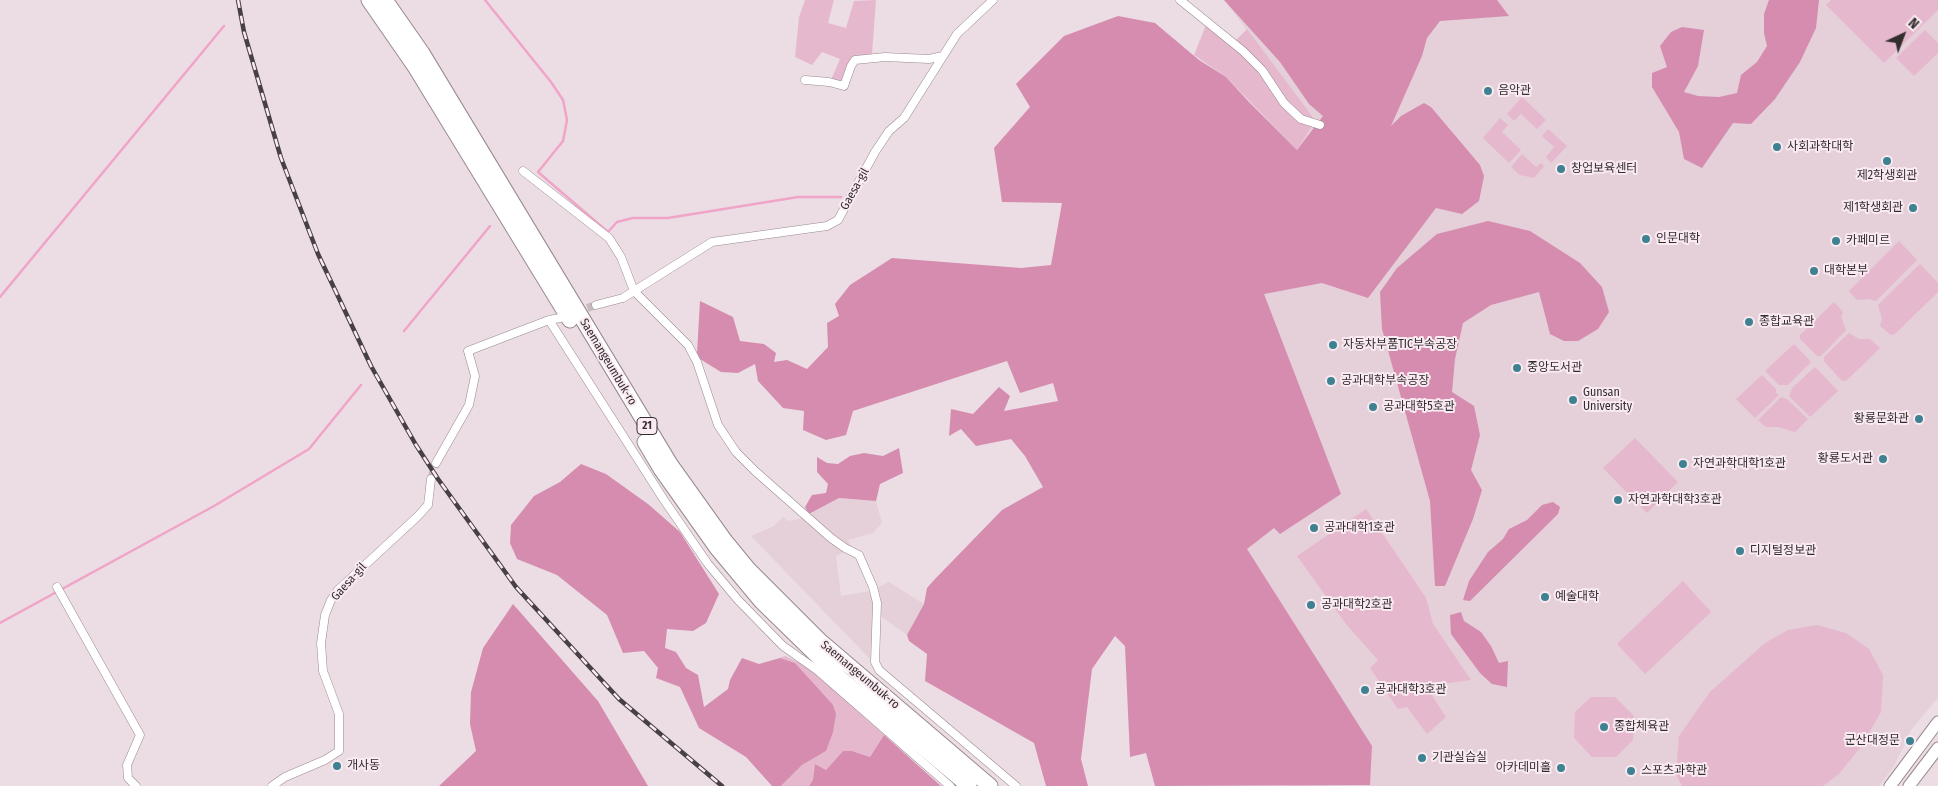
<!DOCTYPE html>
<html>
<head>
<meta charset="utf-8">
<style>
  body { margin:0 }
  #map { position:relative; width:1938px; height:786px; overflow:hidden; background:#ecdde4; font-family:"Fira Sans Condensed",sans-serif }
  canvas { display:block }
  .north { position:absolute; left:1878px; top:10px; width:50px; height:50px; -webkit-text-stroke:4px #faeaf1; paint-order:stroke; rotate:43deg; font-size:14px; font-weight:700; line-height:20px; text-align:center; color:#322d2f }
  .north::after { content:''; display:block; margin:auto; width:18px; height:22px; background:#322d2f; clip-path:polygon(50% 0,100% 100%,50% 72%,0 100%) }
</style>
</head>
<body>
<div id="map">
<canvas width="1938" height="786"></canvas>
<div class="north">N</div>
</div>
<script>
const g = document.querySelector('canvas').getContext('2d');
g.lineJoin = 'round';
function paint(path, color) { g.fillStyle = color; g.fill(path, 'evenodd'); }
const toPath = rows => new Path2D(rows.map(r => 'M' + r).join(''));
function strokePath(path, color, width, dash) { g.strokeStyle = color; g.lineWidth = width; g.lineCap = dash ? 'butt' : 'round'; g.setLineDash(dash || []); g.stroke(path); }
function write(font, color, halo, rows, align = 'center') {
  g.font = font + ' "Fira Sans Condensed","Noto Sans KR",sans-serif'; g.lineWidth = 4; g.setLineDash([]); g.textBaseline = 'middle'; g.strokeStyle = halo; g.fillStyle = color; for (const [text, x, y, turn = 0] of rows) {
    g.save(); g.translate(x, y); g.rotate((+turn || 0) * Math.PI / 180); g.textAlign = isNaN(turn) ? turn : align; if (halo) g.strokeText(text, 0, 0); g.fillText(text, 0, 0); g.restore();
  }
}
paint(toPath([
  [1224,0,1938,0,1938,698,1911,730,1894,766,1879,786,1287,786,1180,506,1297,150,1315,120],
  [839,498,876,501,882,523,873,533,848,540,852,548,836,556,841,596,870,591,889,582,924,604,907,635,882,617,873,617,870,659,751,536,774,526,783,517,788,521,803,518]
]), '#e5cfd9');
paint(toPath([
  [805,0,834,0,828,23,846,28,854,1,876,0,872,54,851,58,843,83,831,80,840,59,822,52,812,65,795,57,799,17],
  [1831,0,1938,0,1938,10,1884,63,1826,5],
  [1206,25,1244,55,1264,75,1279,102,1296,120,1312,126,1297,150,1226,77,1194,55],
  [1247,29,1315,120,1300,114,1286,101,1235,41],
  [1925,30,1938,43,1938,53,1914,76,1896,58],
  [1522,97,1546,120,1537,129,1521,114,1514,121,1507,114],
  [1500,118,1508,125,1502,132,1521,150,1509,163,1483,138],
  [1548,129,1567,146,1551,163,1546,157,1554,147,1542,136],
  [1522,154,1536,167,1541,163,1544,166,1534,178,1520,175,1511,167],
  [1899,241,1917,260,1876,301,1868,299,1857,300,1849,291],
  [1920,264,1938,283,1938,292,1895,334,1891,335,1880,326,1882,319,1878,305],
  [1834,302,1843,312,1841,317,1846,330,1821,356,1817,356,1800,339,1800,335],
  [1849,333,1859,339,1870,339,1880,348,1846,381,1842,381,1824,361,1824,357],
  [1794,344,1811,362,1788,385,1779,385,1765,371],
  [1815,367,1838,391,1810,417,1789,396,1792,388],
  [1762,375,1776,389,1776,393,1779,395,1755,418,1736,399],
  [1781,397,1787,399,1808,419,1795,432,1778,427,1766,427,1758,420],
  [1635,438,1678,482,1647,513,1603,468],
  [1366,509,1426,598,1433,624,1471,680,1426,686,1446,717,1427,734,1407,707,1398,709,1370,668,1378,660,1346,624,1297,556],
  [1683,581,1711,612,1645,674,1617,644],
  [1817,625,1846,633,1869,649,1883,675,1881,712,1862,745,1839,774,1823,786,1682,786,1676,774,1679,736,1710,692,1765,643,1788,630],
  [785,656,806,666,884,735,870,757,852,751,843,751,826,770,815,764,813,781,809,786,781,786,802,765,826,751,808,678,795,663,780,658],
  [1591,697,1615,697,1634,716,1633,740,1616,757,1592,757,1574,738,1575,712]
]), '#e6b8cd');
paint(toPath([
  [1224,0,1497,0,1509,16,1440,21,1427,38,1422,56,1391,126,1401,116,1424,103,1431,107,1480,165,1484,176,1479,201,1462,214,1436,208,1368,298,1322,283,1264,294,1341,494,1280,534,1274,528,1247,549,1372,746,1370,785,1155,786,1146,753,1130,757,1125,646,1115,636,1092,669,1081,759,1088,786,1046,786,1034,743,925,681,927,654,909,641,907,635,924,604,927,588,935,579,1002,510,1043,487,1025,456,1011,439,976,446,961,429,949,436,951,409,973,414,999,387,1010,396,1004,411,1058,401,1053,383,1020,393,1007,361,853,411,846,435,826,440,803,430,804,411,783,408,758,381,755,364,738,373,721,372,700,359,697,353,700,301,733,317,740,341,764,344,776,353,774,362,787,360,807,369,828,347,827,323,839,316,835,304,850,285,892,258,1021,268,1051,265,1062,203,1002,202,994,148,1030,107,1016,84,1064,36,1118,16,1155,23,1199,60,1226,77,1248,101,1297,150,1323,116,1309,104,1280,62],
  [1769,0,1819,0,1816,28,1800,62,1775,99,1751,124,1733,123,1702,168,1684,159,1679,132,1652,87,1652,73,1667,67,1660,46,1671,32,1682,27,1704,30,1698,66,1684,92,1698,96,1719,97,1737,93,1741,75,1757,62,1767,46,1764,33,1764,14],
  [1488,221,1530,231,1580,263,1602,287,1609,312,1598,329,1578,341,1564,341,1550,334,1539,292,1491,305,1463,323,1455,359,1452,392,1474,406,1480,435,1471,470,1482,490,1473,519,1445,586,1435,586,1430,501,1382,329,1380,292,1397,268,1437,234],
  [899,448,903,473,880,484,876,501,839,498,809,514,805,507,812,495,826,493,828,484,817,472,817,457,827,463,838,464,850,456,864,453,883,456],
  [581,464,606,474,648,504,680,532,719,594,706,623,693,631,667,629,665,648,676,652,686,668,698,675,704,707,728,689,730,680,742,658,759,664,780,658,795,663,833,705,836,714,833,732,826,751,802,765,781,786,772,786,746,757,699,728,680,687,656,678,658,668,644,651,623,653,607,615,557,575,517,559,510,543,511,525,534,496,560,482],
  [1553,502,1560,507,1558,514,1470,601,1463,600,1469,581,1488,552,1503,539,1509,529,1527,520,1542,505],
  [513,604,598,701,648,786,439,786,476,751,470,724,471,692,483,648],
  [1461,612,1464,621,1481,632,1491,646,1499,663,1508,661,1507,687,1492,684,1480,673,1451,634,1450,615],
  [884,735,941,786,809,786,813,780,815,764,826,770,843,751,852,751,870,757]
]), '#d58caf');
strokePath(toPath([
  [485,0,551,82,563,100,567,120,563,141,538,172,608,232,617,222,633,218,668,218,798,197,841,197],
  [0,297,224,26],
  [404,331,490,226],
  [0,623,214,506,309,449,361,385]
]), '#f0a4c8', 2.5);
strokePath(toPath([
  [576,312,596,305],
  [431,479,436,463]
]), '#c7bac0', 8, [8, 4]);
const street = toPath([
  [1180,0,1243,51,1262,70,1284,103,1301,119,1320,125],
  [805,80,829,82,844,86,851,66,855,60,885,57,929,59,943,56],
  [523,171,609,238,621,257,634,291,688,345,697,362,718,425,736,452,755,471,831,538,845,548,859,555,873,587,877,603,875,662,879,670,1016,786],
  [596,305,623,298,712,242,827,226,838,220,875,152,889,131,904,118,957,34,993,0],
  [549,320,664,500,708,564,738,600,783,646,817,670,950,786],
  [436,463,469,405,475,376,468,351,549,320,560,318],
  [57,587,140,735,127,765,128,778,136,786],
  [272,786,285,777,325,760,339,751,339,714,323,671,321,643,325,615,331,600,338,590,417,517,428,505,431,479]
]);
const secondary = toPath([
  [1890,786,1938,722],
  [1909,786,1938,748]
]);
const highway = toPath([
  [369,0,416,68,570,320],
  [385,0,422,53,670,464,725,541,748,569,820,641,990,786],
  [645,442,661,469,717,548,762,602,841,679,969,786]
]);
strokePath(street, '#988a90', 9);
strokePath(secondary, '#988a90', 13);
strokePath(highway, '#988a90', 17);
strokePath(street, '#fff', 8);
strokePath(secondary, '#fff', 11);
strokePath(highway, '#fff', 15);
const rail = toPath([
  [238,0,244,32,281,158,318,254,371,366,416,445,438,479,516,587,619,699,722,786]
]);
strokePath(rail, '#484144', 4.5);
strokePath(rail, '#faeaf1', 2.5, [8]);
for (const [x, y, r, color] of [
  [1488,91,5,"#3e8191"],
  [1777,147,5,"#3e8191"],
  [1887,161,5,"#3e8191"],
  [1561,169,5,"#3e8191"],
  [1913,208,5,"#3e8191"],
  [1646,239,5,"#3e8191"],
  [1836,241,5,"#3e8191"],
  [1814,271,5,"#3e8191"],
  [1749,322,5,"#3e8191"],
  [1333,345,5,"#3e8191"],
  [1517,368,5,"#3e8191"],
  [1331,381,5,"#3e8191"],
  [1573,400,5,"#3e8191"],
  [1373,407,5,"#3e8191"],
  [1919,419,5,"#3e8191"],
  [1883,459,5,"#3e8191"],
  [1683,464,5,"#3e8191"],
  [1618,500,5,"#3e8191"],
  [1314,528,5,"#3e8191"],
  [1740,551,5,"#3e8191"],
  [1545,597,5,"#3e8191"],
  [1311,605,5,"#3e8191"],
  [1365,690,5,"#3e8191"],
  [1604,727,5,"#3e8191"],
  [1910,741,5,"#3e8191"],
  [1422,758,5,"#3e8191"],
  [337,766,5,"#3e8191"],
  [1561,768,5,"#3e8191"],
  [1631,771,5,"#3e8191"]
]) { const dot = new Path2D(); dot.arc(x, y, r, 0, 2 * Math.PI); g.fillStyle = color; g.fill(dot); strokePath(dot, '#faeaf1', 2); }
for (const [x, y, w] of [
  [647,426,20]
]) { const box = new Path2D(); box.roundRect(x - w / 2, y - 8.5, w, 17, 4); g.fillStyle = '#faeaf1'; g.fill(box); strokePath(box, '#322d2f', 1); }
write('bold 11px', '#322d2f', null, [
  ["21",647,426]
]);
write('12px', '#322d2f', '#faeaf1', [
  ["음악관",1498,91],
  ["사회과학대학",1787,147],
  ["창업보육센터",1571,169],
  ["제2학생회관",1887,176,"center"],
  ["제1학생회관",1903,208,"right"],
  ["인문대학",1656,239],
  ["카페미르",1846,241],
  ["대학본부",1824,271],
  ["종합교육관",1759,322],
  ["자동차부품TIC부속공장",1343,345],
  ["중앙도서관",1527,368],
  ["공과대학부속공장",1341,381],
  ["Gunsan",1583,393],
  ["University",1583,407],
  ["공과대학5호관",1383,407],
  ["황룡문화관",1909,419,"right"],
  ["황룡도서관",1873,459,"right"],
  ["자연과학대학1호관",1693,464],
  ["자연과학대학3호관",1628,500],
  ["공과대학1호관",1324,528],
  ["디지털정보관",1750,551],
  ["예술대학",1555,597],
  ["공과대학2호관",1321,605],
  ["공과대학3호관",1375,690],
  ["종합체육관",1614,727],
  ["군산대정문",1900,741,"right"],
  ["기관실습실",1432,758],
  ["개사동",347,766],
  ["아카데미홀",1551,768,"right"],
  ["스포츠과학관",1641,771]
], 'left');
write('12px', '#322d2f', '#faeaf1', [
  ["Gaesa-gil",855,189,-61],
  ["Saemangeumbuk-ro",608,362,59],
  ["Gaesa-gil",349,582,-48],
  ["Saemangeumbuk-ro",860,675,40]
]);
</script>
</body>
</html>
